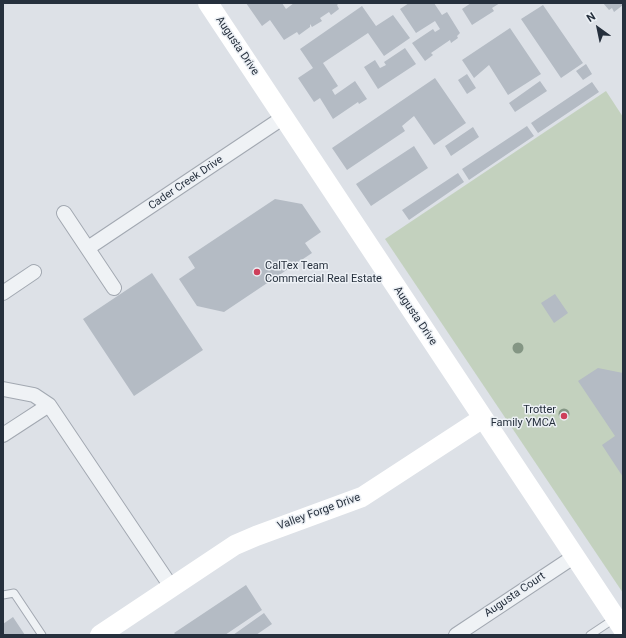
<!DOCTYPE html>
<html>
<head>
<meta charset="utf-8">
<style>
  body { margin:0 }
  #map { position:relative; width:626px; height:638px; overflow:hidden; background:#dde1e7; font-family:Roboto,sans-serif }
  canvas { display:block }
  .frame { position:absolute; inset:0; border:4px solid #26303d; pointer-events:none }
  .north { position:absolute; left:578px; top:8px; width:40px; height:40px; -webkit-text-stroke:3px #ecf0f5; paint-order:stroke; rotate:327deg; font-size:11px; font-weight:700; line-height:16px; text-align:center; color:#26303d }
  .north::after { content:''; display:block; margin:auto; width:14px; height:18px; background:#26303d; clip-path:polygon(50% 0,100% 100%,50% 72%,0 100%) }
</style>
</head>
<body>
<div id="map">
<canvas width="626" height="638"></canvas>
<div class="frame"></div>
<div class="north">N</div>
</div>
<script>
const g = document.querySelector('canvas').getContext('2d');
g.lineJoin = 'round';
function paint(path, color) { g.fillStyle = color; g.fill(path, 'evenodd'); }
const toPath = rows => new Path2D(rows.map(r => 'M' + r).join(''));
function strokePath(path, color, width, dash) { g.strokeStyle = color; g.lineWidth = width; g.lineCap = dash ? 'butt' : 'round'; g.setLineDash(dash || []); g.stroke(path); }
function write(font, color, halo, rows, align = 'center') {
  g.font = font + ' Roboto,sans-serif'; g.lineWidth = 3; g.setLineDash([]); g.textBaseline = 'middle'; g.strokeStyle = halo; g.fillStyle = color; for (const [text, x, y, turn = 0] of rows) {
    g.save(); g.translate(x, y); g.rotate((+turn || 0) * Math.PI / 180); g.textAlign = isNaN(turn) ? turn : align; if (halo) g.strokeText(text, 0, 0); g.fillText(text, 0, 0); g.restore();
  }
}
paint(toPath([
  [606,91,623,117,623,593,385,239]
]), '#c3d1be');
paint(toPath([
  [246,3,282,3,286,9,294,3,339,3,337,5,339,9,331,15,329,12,320,18,322,21,312,27,310,24,310,27,299,35,297,32,284,40,270,20,262,26],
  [409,3,434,3,442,15,447,12,460,33,457,36,458,38,451,43,450,40,431,53,433,55,425,61,412,43,433,29,435,32,440,29,435,21,416,33,400,9],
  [471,3,500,3,492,8,494,11,472,25,462,9],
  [603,3,623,3,623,5,614,12,612,8,609,10],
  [543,5,583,63,561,78,521,19],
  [362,6,376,26,393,15,410,38,384,56,368,33,323,63,338,86,332,90,335,95,355,81,367,99,359,104,358,102,333,119,320,98,314,102,298,78,313,68,300,49],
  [510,28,541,74,508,95,489,65,474,78,462,60],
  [405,48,416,64,378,89,364,67,375,60,380,68,386,65,384,62],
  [586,64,592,74,583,80,576,71],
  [467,74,476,88,467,94,458,80],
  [435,78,466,123,434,145,414,116,402,126,405,131,347,170,332,148],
  [540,81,547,91,515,112,509,103],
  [592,82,599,92,538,133,531,123],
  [527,126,534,136,469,180,462,169],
  [473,127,479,137,451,156,445,146],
  [414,146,428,168,371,206,356,184],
  [458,173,464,182,409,220,402,210],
  [275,199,302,204,321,232,305,243,312,253,224,312,197,306,179,279,195,268,188,257],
  [152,273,203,350,134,396,83,319],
  [555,294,568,313,554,323,541,303],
  [598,368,623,373,623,477,602,445,615,436,578,381],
  [246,585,262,610,225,635,176,635,174,633],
  [264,613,272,624,256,635,233,635],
  [13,617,25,635,3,635,3,624]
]), '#b4bbc4');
const lane = toPath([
  [3,595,14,593,42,635],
  [590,635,614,619]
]);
const street = toPath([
  [64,213,114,288],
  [88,248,284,117],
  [3,293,34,272],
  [3,389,34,395,49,405,172,588],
  [3,435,49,405],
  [456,635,575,556]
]);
strokePath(lane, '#a2a8b1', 9);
strokePath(street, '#a2a8b1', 16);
strokePath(lane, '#eff2f5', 7);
strokePath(street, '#eff2f5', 14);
strokePath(toPath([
  [208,3,623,629],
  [100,635,235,545,256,536,362,497,483,418]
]), '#fff', 20);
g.fillStyle = '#849684';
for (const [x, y] of [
  [518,348],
  [564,414]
]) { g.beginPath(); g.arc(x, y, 5.5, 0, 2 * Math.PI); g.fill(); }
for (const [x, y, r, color] of [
  [257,272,4,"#ce3f5b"],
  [564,416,4,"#ce3f5b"]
]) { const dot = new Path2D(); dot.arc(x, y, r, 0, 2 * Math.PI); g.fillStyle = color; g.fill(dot); strokePath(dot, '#ecf0f5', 1.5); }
write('11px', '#26303d', '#ecf0f5', [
  ["Augusta Drive",237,46,56],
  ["Cader Creek Drive",186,183,-34],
  ["Augusta Drive",415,316,56],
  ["Valley Forge Drive",319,512,-20],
  ["Augusta Court",515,595,-34]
]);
write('11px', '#26303d', '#ecf0f5', [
  ["CalTex Team",265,266],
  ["Commercial Real Estate",265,279],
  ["Trotter",556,410,"right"],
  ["Family YMCA",556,423,"right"]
], 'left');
</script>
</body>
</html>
